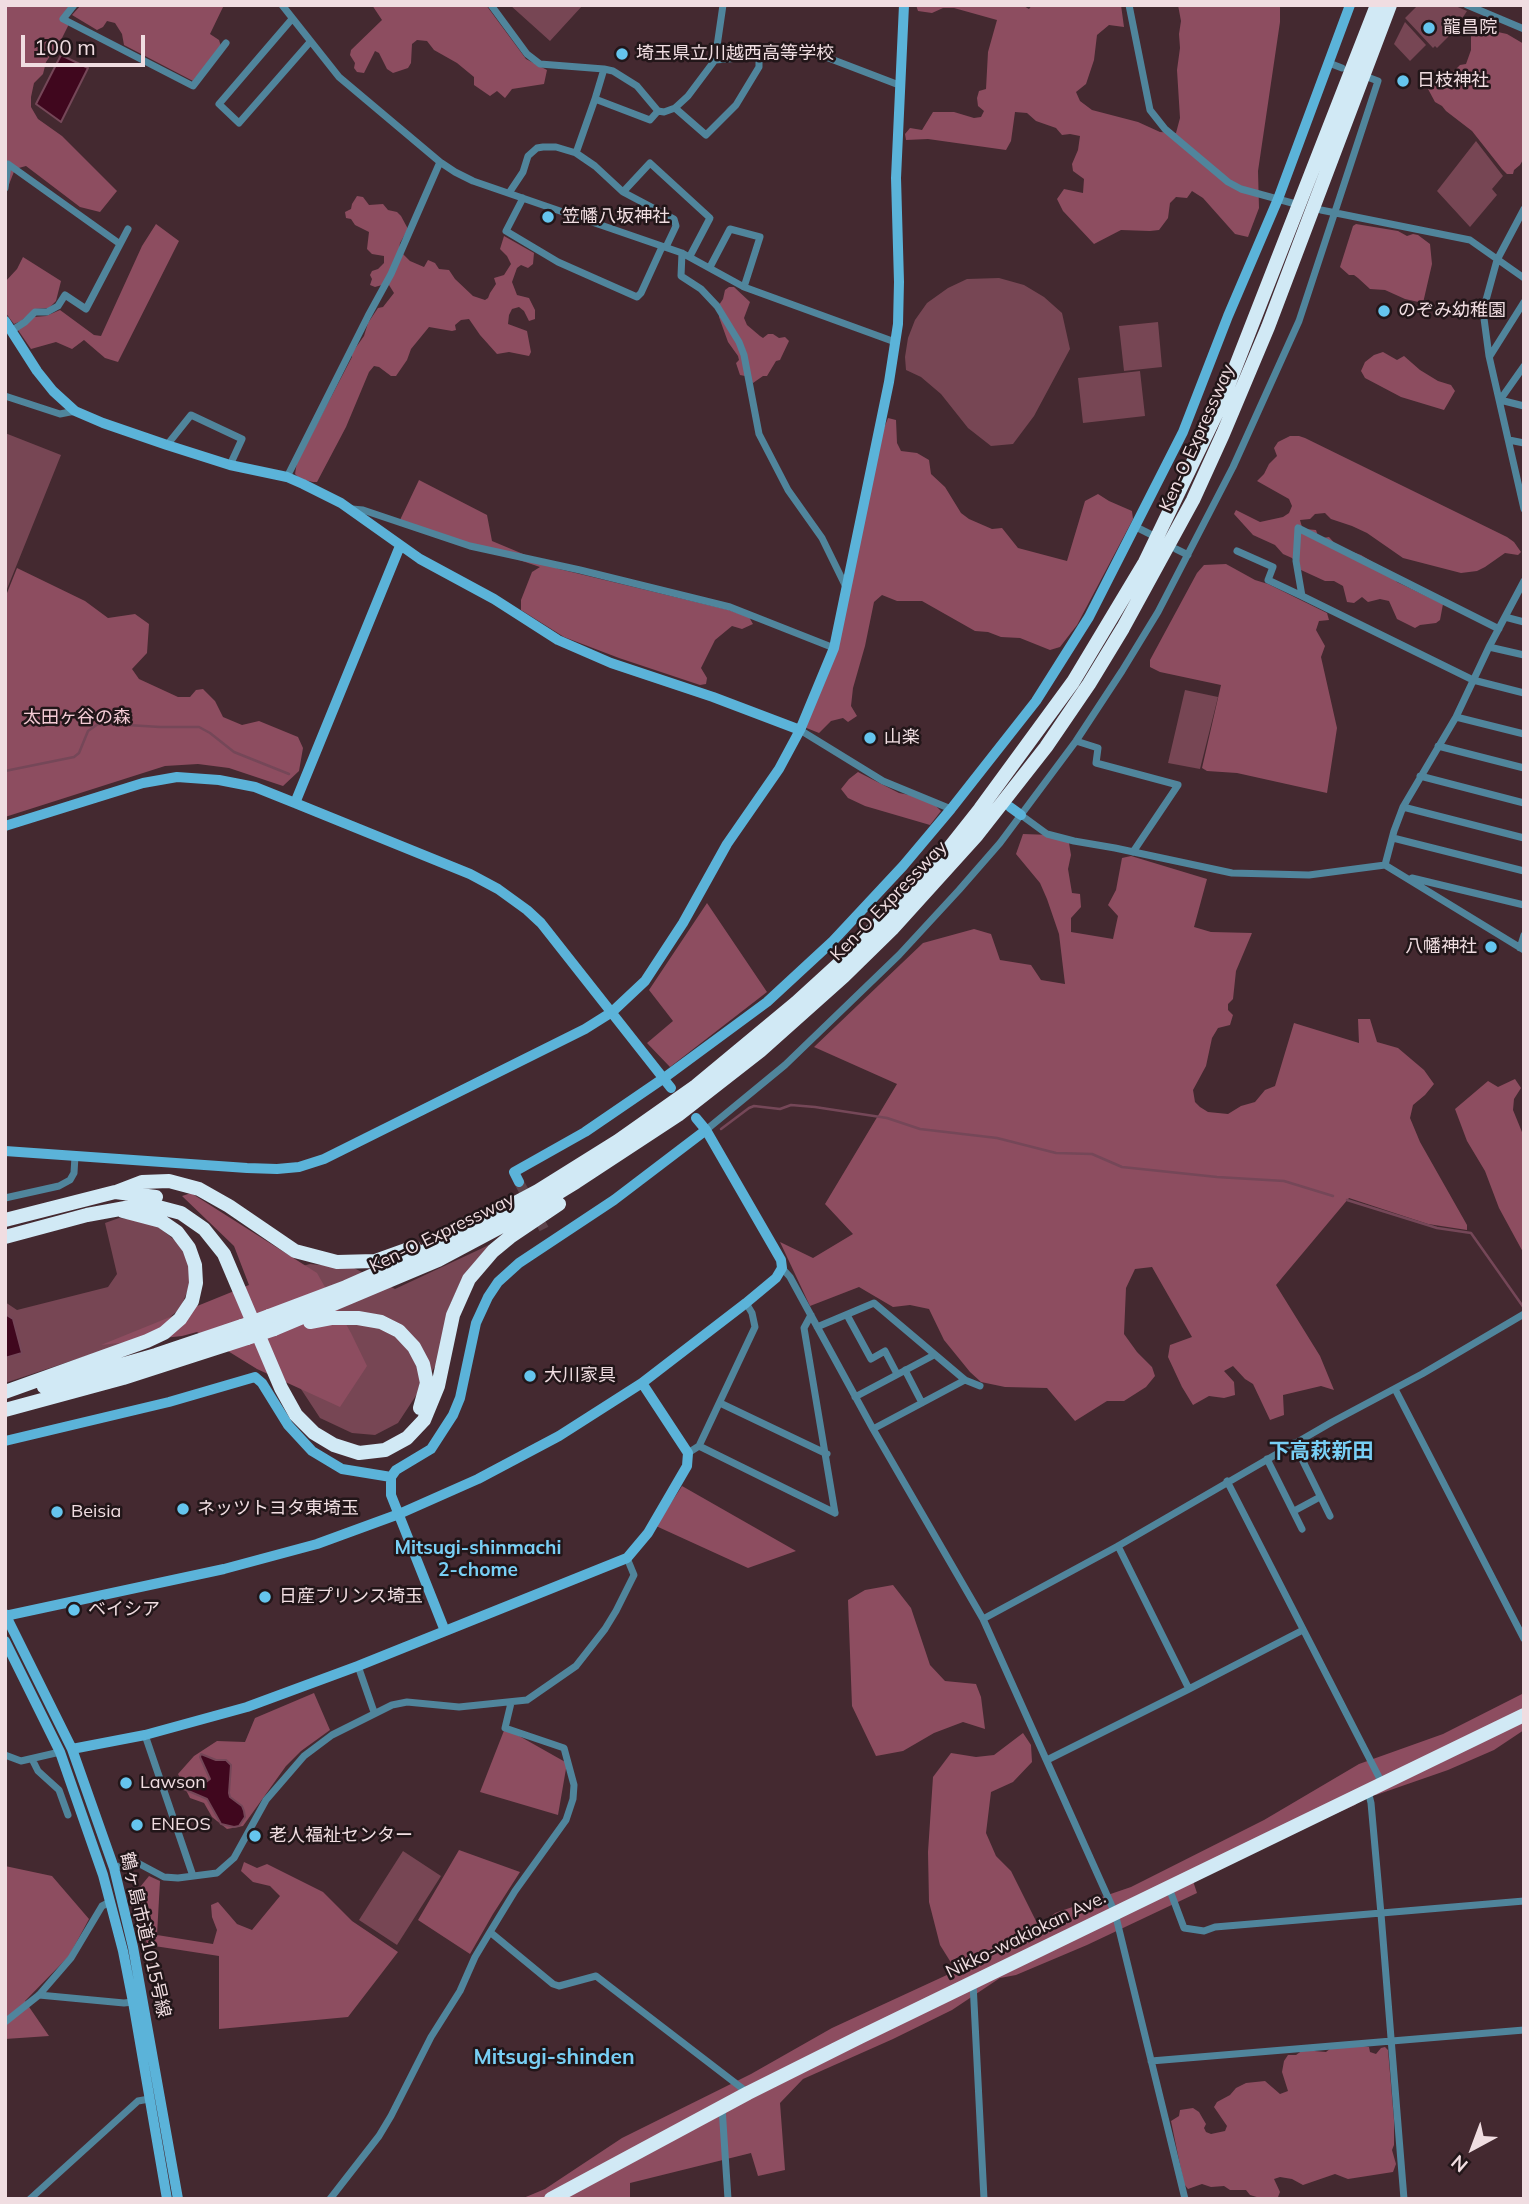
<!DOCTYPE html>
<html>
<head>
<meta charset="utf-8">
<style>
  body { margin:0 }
  #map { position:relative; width:1529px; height:2204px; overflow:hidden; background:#442930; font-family:Mulish,sans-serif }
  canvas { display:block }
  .frame { position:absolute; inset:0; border:7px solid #f0dde1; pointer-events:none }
  .north { position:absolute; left:1438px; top:2113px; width:70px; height:70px; -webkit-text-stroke:5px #221619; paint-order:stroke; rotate:221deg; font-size:19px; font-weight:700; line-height:28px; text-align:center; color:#f0dde1 }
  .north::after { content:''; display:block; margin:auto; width:24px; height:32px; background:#f0dde1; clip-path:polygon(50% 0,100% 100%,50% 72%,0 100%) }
  .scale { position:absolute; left:21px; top:35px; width:124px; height:32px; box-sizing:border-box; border:4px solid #f0dde1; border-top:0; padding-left:9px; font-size:21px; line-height:24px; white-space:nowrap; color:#f0dde1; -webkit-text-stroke:5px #221619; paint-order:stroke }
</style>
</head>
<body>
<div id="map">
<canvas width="1529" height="2204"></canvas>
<div class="frame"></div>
<div class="north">N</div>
<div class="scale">100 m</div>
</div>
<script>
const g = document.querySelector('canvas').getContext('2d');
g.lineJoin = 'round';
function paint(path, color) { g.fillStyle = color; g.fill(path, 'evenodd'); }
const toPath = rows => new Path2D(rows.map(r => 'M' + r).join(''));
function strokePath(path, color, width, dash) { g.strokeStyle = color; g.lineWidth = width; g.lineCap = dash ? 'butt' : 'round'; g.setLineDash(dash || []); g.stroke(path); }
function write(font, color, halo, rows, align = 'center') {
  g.font = font + ' Mulish,"Noto Sans JP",sans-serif'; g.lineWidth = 5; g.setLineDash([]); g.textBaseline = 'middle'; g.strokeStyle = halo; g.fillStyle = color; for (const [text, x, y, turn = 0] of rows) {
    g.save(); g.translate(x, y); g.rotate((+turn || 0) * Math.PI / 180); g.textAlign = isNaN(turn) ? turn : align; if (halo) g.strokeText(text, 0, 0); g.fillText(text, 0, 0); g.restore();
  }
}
paint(toPath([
  [510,5,583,5,550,41],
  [1418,5,1453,5,1467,11,1454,31,1437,48,1435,46,1433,48,1405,18],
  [1405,22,1426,45,1410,61,1394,44],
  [1476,141,1503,176,1492,189,1497,195,1470,227,1437,191],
  [999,278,1024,285,1044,297,1062,313,1070,349,1034,416,1013,444,991,446,968,428,941,394,921,377,906,370,905,357,908,338,915,320,927,303,948,288,967,279],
  [1158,322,1162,367,1124,371,1119,326],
  [1140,371,1145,416,1083,423,1078,378],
  [5,433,61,455,5,594],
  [1185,690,1218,697,1200,769,1168,763],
  [119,1218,151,1221,177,1242,190,1263,190,1285,180,1309,159,1326,134,1340,5,1383,5,1302,17,1310,108,1287,117,1274,105,1223],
  [489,1245,462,1279,449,1307,436,1365,398,1423,375,1435,352,1433,320,1418,301,1389,295,1268,310,1264,354,1268,395,1289],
  [403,1851,441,1876,397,1945,359,1920]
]), '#774654');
paint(toPath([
  [5,5,70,5,63,15,70,22,62,38,46,62,43,74,34,83,31,97,31,107,38,119,62,136,117,191,100,212,80,207,26,166,15,169,8,187,5,190],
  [81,5,224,5,210,34,219,40,221,46,193,81,124,45,122,34,115,23,107,21,103,27,97,30,72,15],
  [372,5,486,5,526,59,547,70,544,84,512,89,505,98,497,91,490,96,474,85,474,77,457,63,434,50,427,41,417,40,412,44,411,63,408,68,393,73,387,69,379,53,375,51,364,73,357,72,354,68,355,63,350,55,351,50,382,20],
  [916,5,1022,5,1029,9,1032,5,1121,5,1124,27,1109,25,1097,35,1094,60,1086,84,1076,92,1080,101,1092,110,1138,122,1160,132,1176,133,1180,118,1177,70,1180,48,1179,34,1181,21,1178,5,1280,5,1280,22,1258,171,1259,208,1248,237,1235,234,1203,198,1192,191,1187,198,1176,197,1170,203,1168,218,1159,230,1150,231,1121,230,1094,244,1063,211,1057,199,1064,189,1083,193,1084,179,1073,171,1072,164,1078,150,1080,136,1070,134,1062,135,1056,128,1036,121,1027,113,1015,112,1011,141,1006,150,928,139,906,140,905,134,910,128,922,130,933,112,954,112,974,118,981,117,984,111,978,106,977,98,979,91,986,89,988,52,997,20,954,8,943,8,932,13,918,11],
  [1484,29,1507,34,1524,44,1524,158,1520,165,1514,170,1513,174,1507,174,1502,169,1472,131,1446,111,1442,106,1435,102,1428,89,1433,82,1440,82,1440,76,1454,71,1460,65,1466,64,1471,50,1471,32],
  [357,196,363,197,369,205,383,204,388,210,397,212,401,216,408,229,400,243,399,250,410,261,424,267,428,260,435,263,439,269,449,270,455,279,473,296,485,300,488,298,490,293,496,284,494,278,504,275,511,264,507,256,500,249,504,236,534,253,533,264,528,268,521,265,517,268,512,282,517,295,529,298,535,310,535,319,529,321,524,311,519,307,512,309,509,315,508,324,527,331,531,352,529,356,509,352,497,354,480,335,469,319,461,320,455,325,456,330,452,331,429,327,411,349,407,360,396,376,391,376,379,367,374,366,369,372,346,427,317,482,313,482,300,479,295,474,297,462,352,357,352,353,364,336,368,323,378,308,383,307,394,293,389,285,382,285,375,287,370,285,372,279,370,275,372,271,378,269,384,263,384,256,372,254,367,249,369,232,355,225,351,219,346,218,345,212,351,209,352,204],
  [156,224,179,241,118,362,105,358,84,340,72,349,56,342,31,349,18,330,34,317,46,316,60,310,94,335,101,336,142,246],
  [1356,224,1398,231,1407,236,1413,234,1418,235,1430,244,1432,264,1423,303,1405,299,1385,290,1370,289,1358,278,1354,275,1349,275,1340,267,1353,226],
  [23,257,61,281,56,301,49,308,35,309,21,321,14,324,5,312,5,282,17,269],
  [729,287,734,287,750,302,744,318,747,325,760,336,763,338,768,334,773,334,779,338,785,337,789,341,780,360,776,361,767,376,763,376,753,383,745,376,740,375,736,363,739,360,738,356,728,342,719,317,719,305,723,299,725,290],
  [1383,352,1397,360,1404,356,1420,370,1438,381,1451,385,1455,391,1444,410,1401,397,1365,378,1361,371,1365,362,1374,355],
  [888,418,896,420,897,443,901,451,917,453,929,460,931,474,945,487,961,513,969,519,992,529,1002,528,1018,548,1067,561,1085,501,1098,494,1109,501,1132,511,1133,519,1077,625,1060,647,1050,650,1020,638,1001,637,988,632,975,631,922,601,897,601,882,595,874,602,865,646,853,688,851,706,857,716,848,722,843,718,831,721,819,733,804,727,821,687,882,433],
  [1290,436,1299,436,1305,438,1507,537,1514,542,1521,552,1518,555,1505,553,1485,567,1477,571,1461,573,1403,558,1367,533,1352,526,1331,519,1325,513,1315,514,1310,519,1300,520,1302,527,1305,529,1316,530,1318,536,1323,538,1329,537,1338,547,1361,555,1389,572,1397,582,1443,604,1440,620,1436,623,1420,625,1415,628,1397,619,1389,601,1380,599,1368,602,1362,597,1354,603,1347,602,1343,586,1334,581,1325,581,1301,570,1292,558,1283,554,1275,545,1253,535,1234,514,1236,510,1260,522,1283,517,1289,513,1292,506,1289,499,1257,481,1264,474,1269,464,1277,456,1274,448,1278,442],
  [419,480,487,515,492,541,559,569,729,610,749,617,753,624,742,629,732,626,715,640,701,668,707,678,706,684,700,685,619,658,564,637,521,610,521,600,532,572,540,567,400,520],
  [1226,564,1255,580,1268,584,1327,613,1329,620,1319,621,1316,630,1325,646,1321,657,1337,728,1327,793,1237,773,1207,771,1202,768,1221,685,1160,672,1150,667,1150,660,1197,573,1204,565],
  [17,568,85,601,108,618,135,614,149,624,147,653,132,669,139,679,178,697,190,697,196,690,203,689,215,701,223,717,242,725,259,721,298,737,303,748,299,771,283,786,229,768,198,764,165,766,5,817,5,598],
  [858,772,899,793,915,796,936,806,941,811,930,825,865,806,848,798,841,789,849,779],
  [1023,834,1051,835,1069,843,1071,855,1068,869,1072,893,1080,894,1081,907,1071,918,1071,932,1113,939,1118,916,1108,905,1116,890,1122,858,1131,856,1207,879,1194,927,1211,932,1252,933,1236,971,1233,999,1228,1004,1228,1010,1233,1015,1230,1025,1218,1028,1212,1038,1206,1066,1193,1090,1195,1102,1200,1107,1208,1112,1228,1114,1241,1106,1255,1102,1265,1090,1275,1086,1294,1023,1359,1043,1358,1019,1370,1019,1377,1042,1398,1048,1424,1070,1434,1084,1425,1095,1413,1105,1410,1118,1420,1142,1467,1225,1467,1230,1428,1224,1349,1198,1276,1285,1320,1356,1334,1390,1321,1386,1283,1395,1284,1415,1270,1420,1253,1384,1245,1379,1233,1366,1224,1371,1234,1382,1235,1395,1224,1398,1209,1396,1193,1405,1182,1387,1168,1357,1170,1345,1192,1337,1152,1267,1135,1269,1126,1288,1124,1334,1137,1352,1152,1367,1155,1376,1146,1387,1124,1401,1107,1401,1075,1421,1047,1388,1005,1387,981,1382,970,1372,944,1340,929,1309,910,1305,893,1307,859,1287,810,1306,780,1242,813,1258,853,1234,825,1204,897,1084,814,1047,923,943,974,929,991,934,1000,960,1031,965,1041,980,1065,984,1059,934,1047,899,1040,883,1016,854],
  [707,903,767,992,670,1067,647,1043,673,1021,649,990],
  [1515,1079,1521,1088,1514,1099,1513,1110,1524,1137,1524,1254,1499,1208,1485,1171,1467,1141,1455,1109,1488,1081,1498,1087],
  [191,1193,317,1273,351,1333,367,1366,340,1407,257,1369,197,1332,182,1336,101,1345,249,1285,234,1246,182,1196],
  [682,1486,796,1551,748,1568,656,1526],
  [893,1585,911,1608,930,1665,945,1681,976,1684,981,1697,985,1729,963,1722,934,1733,903,1751,876,1756,852,1706,848,1600,865,1590],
  [314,1693,330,1730,301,1751,286,1766,243,1826,227,1829,212,1817,204,1803,190,1798,178,1774,194,1756,217,1741,245,1742,255,1718],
  [1524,1693,1524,1730,1494,1750,1448,1770,1376,1795,1364,1796,1355,1805,1192,1878,1197,1893,1087,1945,1016,1975,1000,1978,952,2010,893,2039,803,2079,780,2103,785,2170,758,2176,751,2153,630,2183,630,2199,521,2199,545,2189,622,2138,751,2074,832,2028,1027,1938,955,1969,940,1945,929,1902,928,1852,933,1777,951,1753,976,1757,994,1755,1023,1733,1031,1745,1032,1762,1013,1782,991,1792,986,1833,996,1856,1011,1871,1038,1925,1028,1938,1055,1913,1131,1887,1264,1820,1359,1764,1443,1734],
  [505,1728,567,1763,558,1815,480,1792],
  [459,1850,520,1872,493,1914,470,1954,418,1920],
  [244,1862,257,1868,267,1864,323,1892,352,1921,398,1952,348,2017,219,2029,219,1956,148,1945,139,1927,132,1897,149,1876,160,1881,157,1935,213,1944,217,1930,212,1917,211,1905,218,1902,237,1924,252,1930,280,1896,270,1886,253,1882,241,1871],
  [5,1866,52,1876,89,1919,69,1956,25,2001,49,2036,5,2039],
  [1358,2045,1369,2047,1370,2052,1376,2054,1381,2048,1385,2047,1388,2050,1394,2120,1394,2145,1392,2150,1396,2164,1393,2172,1348,2179,1335,2174,1303,2185,1292,2179,1280,2177,1274,2179,1280,2192,1278,2197,1260,2198,1250,2195,1246,2190,1230,2190,1224,2186,1211,2187,1202,2184,1188,2189,1184,2184,1171,2121,1179,2116,1180,2110,1193,2108,1199,2112,1206,2124,1204,2128,1206,2132,1211,2134,1225,2131,1227,2126,1214,2107,1217,2102,1230,2095,1236,2088,1246,2083,1265,2081,1280,2094,1288,2091,1282,2072,1284,2061,1288,2055,1296,2055,1303,2050,1326,2052,1331,2048]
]), '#8d4d60');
const water = toPath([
  [61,55,88,68,61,122,36,104,61,55],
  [5,1314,13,1319,22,1353,5,1358,5,1314],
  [201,1754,216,1760,226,1760,231,1765,229,1793,230,1797,242,1806,244,1811,245,1817,239,1826,234,1827,221,1824,207,1799,179,1787,184,1782,206,1782,210,1779,200,1757,201,1754]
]);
paint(water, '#40071e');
strokePath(water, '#754758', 2);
strokePath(toPath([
  [5,771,74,757,79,753,88,731,98,724,111,724,160,727,199,727,210,733,234,752,289,774],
  [721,1129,749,1108,754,1106,780,1109,791,1105,815,1107,887,1118,920,1129,997,1138,1056,1153,1092,1154,1122,1167,1217,1177,1284,1181,1333,1196],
  [1347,1200,1437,1228,1471,1233,1524,1308]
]), '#754758', 2.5);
strokePath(toPath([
  [519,1182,544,1229]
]), '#5e444b', 10, [10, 5]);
strokePath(toPath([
  [74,5,63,19,193,86,226,43],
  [282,5,339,77,440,162,455,172,473,181,682,253,744,287,895,342],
  [491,5,527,54,540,64,604,69,613,71,637,86,658,111],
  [1129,5,1150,110,1165,129,1228,182,1241,189,1292,203],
  [1467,5,1524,29],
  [292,19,219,104,239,123,310,42],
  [715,60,723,5],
  [1329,63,1342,68],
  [595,99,604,69],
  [675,108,706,135,736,105,759,67,759,56],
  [576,153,595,99,650,120,658,111,664,112,675,108,688,96,715,60,801,53,818,54,899,85],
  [5,188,8,164,120,244],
  [623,192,674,219,676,226,666,247],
  [509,193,523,172,528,156,537,148,543,147,556,147,576,153,595,166,623,192,650,163,710,218,690,256],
  [523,198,506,231,558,262,637,297,641,293,662,247],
  [1524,209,1497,260,1483,311,1489,356,1524,509],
  [1321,210,1470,240,1524,278],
  [682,253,681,276,701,289,717,306,739,342,744,355,759,434,788,490,822,538,846,587],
  [710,267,730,229,760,237,744,287],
  [11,331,25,322,35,312,47,312,58,306,65,295,86,309,128,229],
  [1490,356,1524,302],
  [1524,366,1500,400,1524,406],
  [5,396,60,414,75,411],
  [1509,440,1524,443],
  [167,445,191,415,242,439,230,465],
  [287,477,368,316,391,274,440,162],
  [352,509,363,510,470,546,580,570,730,607,834,648],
  [1136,527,1150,534],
  [1176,549,1188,555],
  [1237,551,1273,567,1268,580,1302,596],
  [1505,617,1524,622],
  [1499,629,1298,528,1296,561,1302,596,1473,680,1524,693],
  [1489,647,1524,655],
  [1456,717,1524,734],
  [800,730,883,781,951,809],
  [1076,741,1098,748,1096,763,1178,785,1133,852],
  [1438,746,1524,768],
  [1420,776,1524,803],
  [1403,807,1524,838],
  [1021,815,1047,834,1074,841,1115,848,1232,873,1309,875,1385,865,1524,950],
  [1393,838,1524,871],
  [1385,865,1394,831,1403,807,1456,717,1489,647,1524,581],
  [1412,878,1524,905],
  [1520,948,1524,935],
  [706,1130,785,1065,899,955,959,890,1000,843,1076,741,1122,671,1158,612,1233,467,1299,321,1378,81,1370,78],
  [5,1198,59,1186,70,1180,74,1173,75,1156],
  [782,1268,790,1277,873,1429,983,1619,1115,1913,1185,2199],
  [811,1315,804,1328,835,1513],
  [847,1315,871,1359,885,1351,897,1374],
  [817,1327,874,1303,965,1380,980,1386],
  [905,1370,922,1403],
  [1395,1389,1524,1639],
  [855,1397,934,1355],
  [720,1403,827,1454],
  [873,1429,965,1380],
  [1294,1443,1330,1516],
  [699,1446,835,1513],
  [688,1453,699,1446,755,1327,752,1313,746,1303],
  [1267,1459,1302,1529],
  [1227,1481,1382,1783],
  [1294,1511,1320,1497],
  [1118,1546,1189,1689],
  [983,1619,1118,1546,1332,1422,1422,1374,1524,1314],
  [358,1666,374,1712],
  [145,1735,193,1876],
  [5,1755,21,1761,60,1752],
  [32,1759,38,1771,59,1790,68,1815],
  [1047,1760,1189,1689,1303,1630],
  [1368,1791,1371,1803,1381,1914,1404,2199],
  [114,1868,134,1861,164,1877,178,1878,217,1873,234,1858,266,1800,304,1756,332,1735,392,1705,407,1702,459,1707,527,1700,576,1666,605,1629,616,1611,634,1575,627,1558],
  [1169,1888,1184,1928,1204,1931,1215,1927,1524,1901],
  [490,1932,515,1891,566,1820,573,1799,574,1785,564,1748,505,1728,511,1703],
  [973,1983,984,2199],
  [39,1995,124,2003,133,2002],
  [5,2022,39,1995,71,1958,102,1906,110,1902],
  [1151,2061,1524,2030],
  [722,2107,728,2199],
  [30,2199,138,2101,149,2099],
  [330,2199,379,2136,391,2116,431,2037,460,1991,475,1957,490,1932,553,1984,559,1986,596,1976,747,2092]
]), '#50859c', 7);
strokePath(toPath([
  [5,321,37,371,53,391,75,411,103,423,167,445,230,465,287,477,303,484,341,503,420,559,494,599,558,640,611,663,713,697,800,730],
  [295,803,400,546],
  [1010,807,1021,815],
  [5,826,143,783,177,777,219,780,255,787,295,803,470,874,498,889,527,910,541,923,671,1088],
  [5,1151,247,1168,277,1169,299,1167,324,1159,585,1029,612,1012,645,981,683,923,727,844,779,769,800,730,834,648,889,382,898,324,899,282,896,178,904,5],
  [519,1182,514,1172,585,1132,664,1078,767,1002,833,941,903,866,951,809,1036,701,1089,617,1183,432,1228,316,1278,199,1350,5],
  [5,1441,169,1402,255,1377,262,1383,288,1425,312,1451,342,1469,391,1477,396,1470,431,1449,453,1415,460,1398,476,1323,488,1297,498,1282,519,1263,614,1200,706,1130],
  [391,1477,391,1495,445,1631],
  [5,1614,72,1749,114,1868,133,1947,178,2199],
  [5,1616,224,1569,317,1544,399,1514,478,1479,559,1436,642,1383,746,1303,776,1278,782,1268,781,1260,706,1130,696,1118],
  [5,1641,60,1752,103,1875,123,1951,133,2002,167,2199],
  [72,1749,145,1735,247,1707,358,1666,627,1558,648,1533,687,1466,688,1453,642,1383]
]), '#5bb3d9', 10);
strokePath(toPath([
  [116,1192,142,1182,169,1181,199,1189,229,1206,295,1251,337,1262,375,1261,414,1247],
  [5,1220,115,1192,156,1197],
  [5,1237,87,1215,147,1204,181,1213,204,1229,224,1254,281,1388,296,1415,314,1433,334,1445,359,1453,385,1450,407,1438,424,1420,438,1386,453,1315,469,1279,493,1251,510,1237,559,1204],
  [269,1316,346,1287,412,1258,538,1191,618,1141,696,1086,796,1003,842,961,938,862,980,809,1073,682,1145,562,1221,404,1377,5],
  [310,1322,331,1318,358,1318,381,1322,399,1331,414,1347,423,1364,427,1383,420,1408],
  [274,1329,438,1260,517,1218,576,1182,678,1115,760,1051,844,976,892,929,977,835,1046,747,1089,684,1123,628,1193,500,1223,434,1268,327,1390,5],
  [44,1387,156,1355,242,1326],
  [5,1392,147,1341,164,1333,180,1319,192,1301,196,1283,195,1265,189,1248,177,1232,161,1221,123,1211],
  [5,1410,123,1378,247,1338],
  [551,2199,748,2093,860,2037,1524,1715]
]), '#d1e9f5', 14);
strokePath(toPath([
  [242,1326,269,1316],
  [247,1338,274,1329]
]), '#d1e9f5', 14);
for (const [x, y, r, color] of [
  [1429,28,7,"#65c5ee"],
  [622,54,7,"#65c5ee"],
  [1403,81,7,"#65c5ee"],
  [548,217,7,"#65c5ee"],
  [1384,311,7,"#65c5ee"],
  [870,738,7,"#65c5ee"],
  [1491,947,7,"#65c5ee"],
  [530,1376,7,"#65c5ee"],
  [183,1509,7,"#65c5ee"],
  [57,1512,7,"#65c5ee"],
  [265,1597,7,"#65c5ee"],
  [74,1610,7,"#65c5ee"],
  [126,1783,7,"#65c5ee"],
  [137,1825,7,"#65c5ee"],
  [255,1836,7,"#65c5ee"]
]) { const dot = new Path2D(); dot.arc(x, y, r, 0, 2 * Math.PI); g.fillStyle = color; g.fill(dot); strokePath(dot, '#221619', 2.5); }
write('18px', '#f0dde1', '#221619', [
  ["龍昌院",1443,28],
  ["埼玉県立川越西高等学校",636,54],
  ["日枝神社",1417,81],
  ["笠幡八坂神社",562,217],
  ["のぞみ幼稚園",1398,311],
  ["山楽",884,738],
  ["八幡神社",1477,947,"right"],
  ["大川家具",544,1376],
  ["ネッツトヨタ東埼玉",197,1509],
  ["Beisia",71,1512],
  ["日産プリンス埼玉",279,1597],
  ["ベイシア",88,1610],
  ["Lawson",140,1783],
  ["ENEOS",151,1825],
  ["老人福祉センター",269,1836]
], 'left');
write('18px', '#f0dde1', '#221619', [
  ["Ken-O Expressway",1197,438,-66],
  ["Ken-O Expressway",889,901,-46],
  ["Ken-O Expressway",442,1233,-26],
  ["鶴ヶ島市道1015号線",145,1935,77],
  ["Nikko-wakiokan Ave.",1026,1935,-26]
]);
write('18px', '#f4cbd5', '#221619', [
  ["太田ヶ谷の森",77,718]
]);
write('bold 19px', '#78cff5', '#221619', [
  ["Mitsugi-shinmachi",478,1548],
  ["2-chome",478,1570]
]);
write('bold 21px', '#78cff5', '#221619', [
  ["下高萩新田",1321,1452],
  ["Mitsugi-shinden",554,2058]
]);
</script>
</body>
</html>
